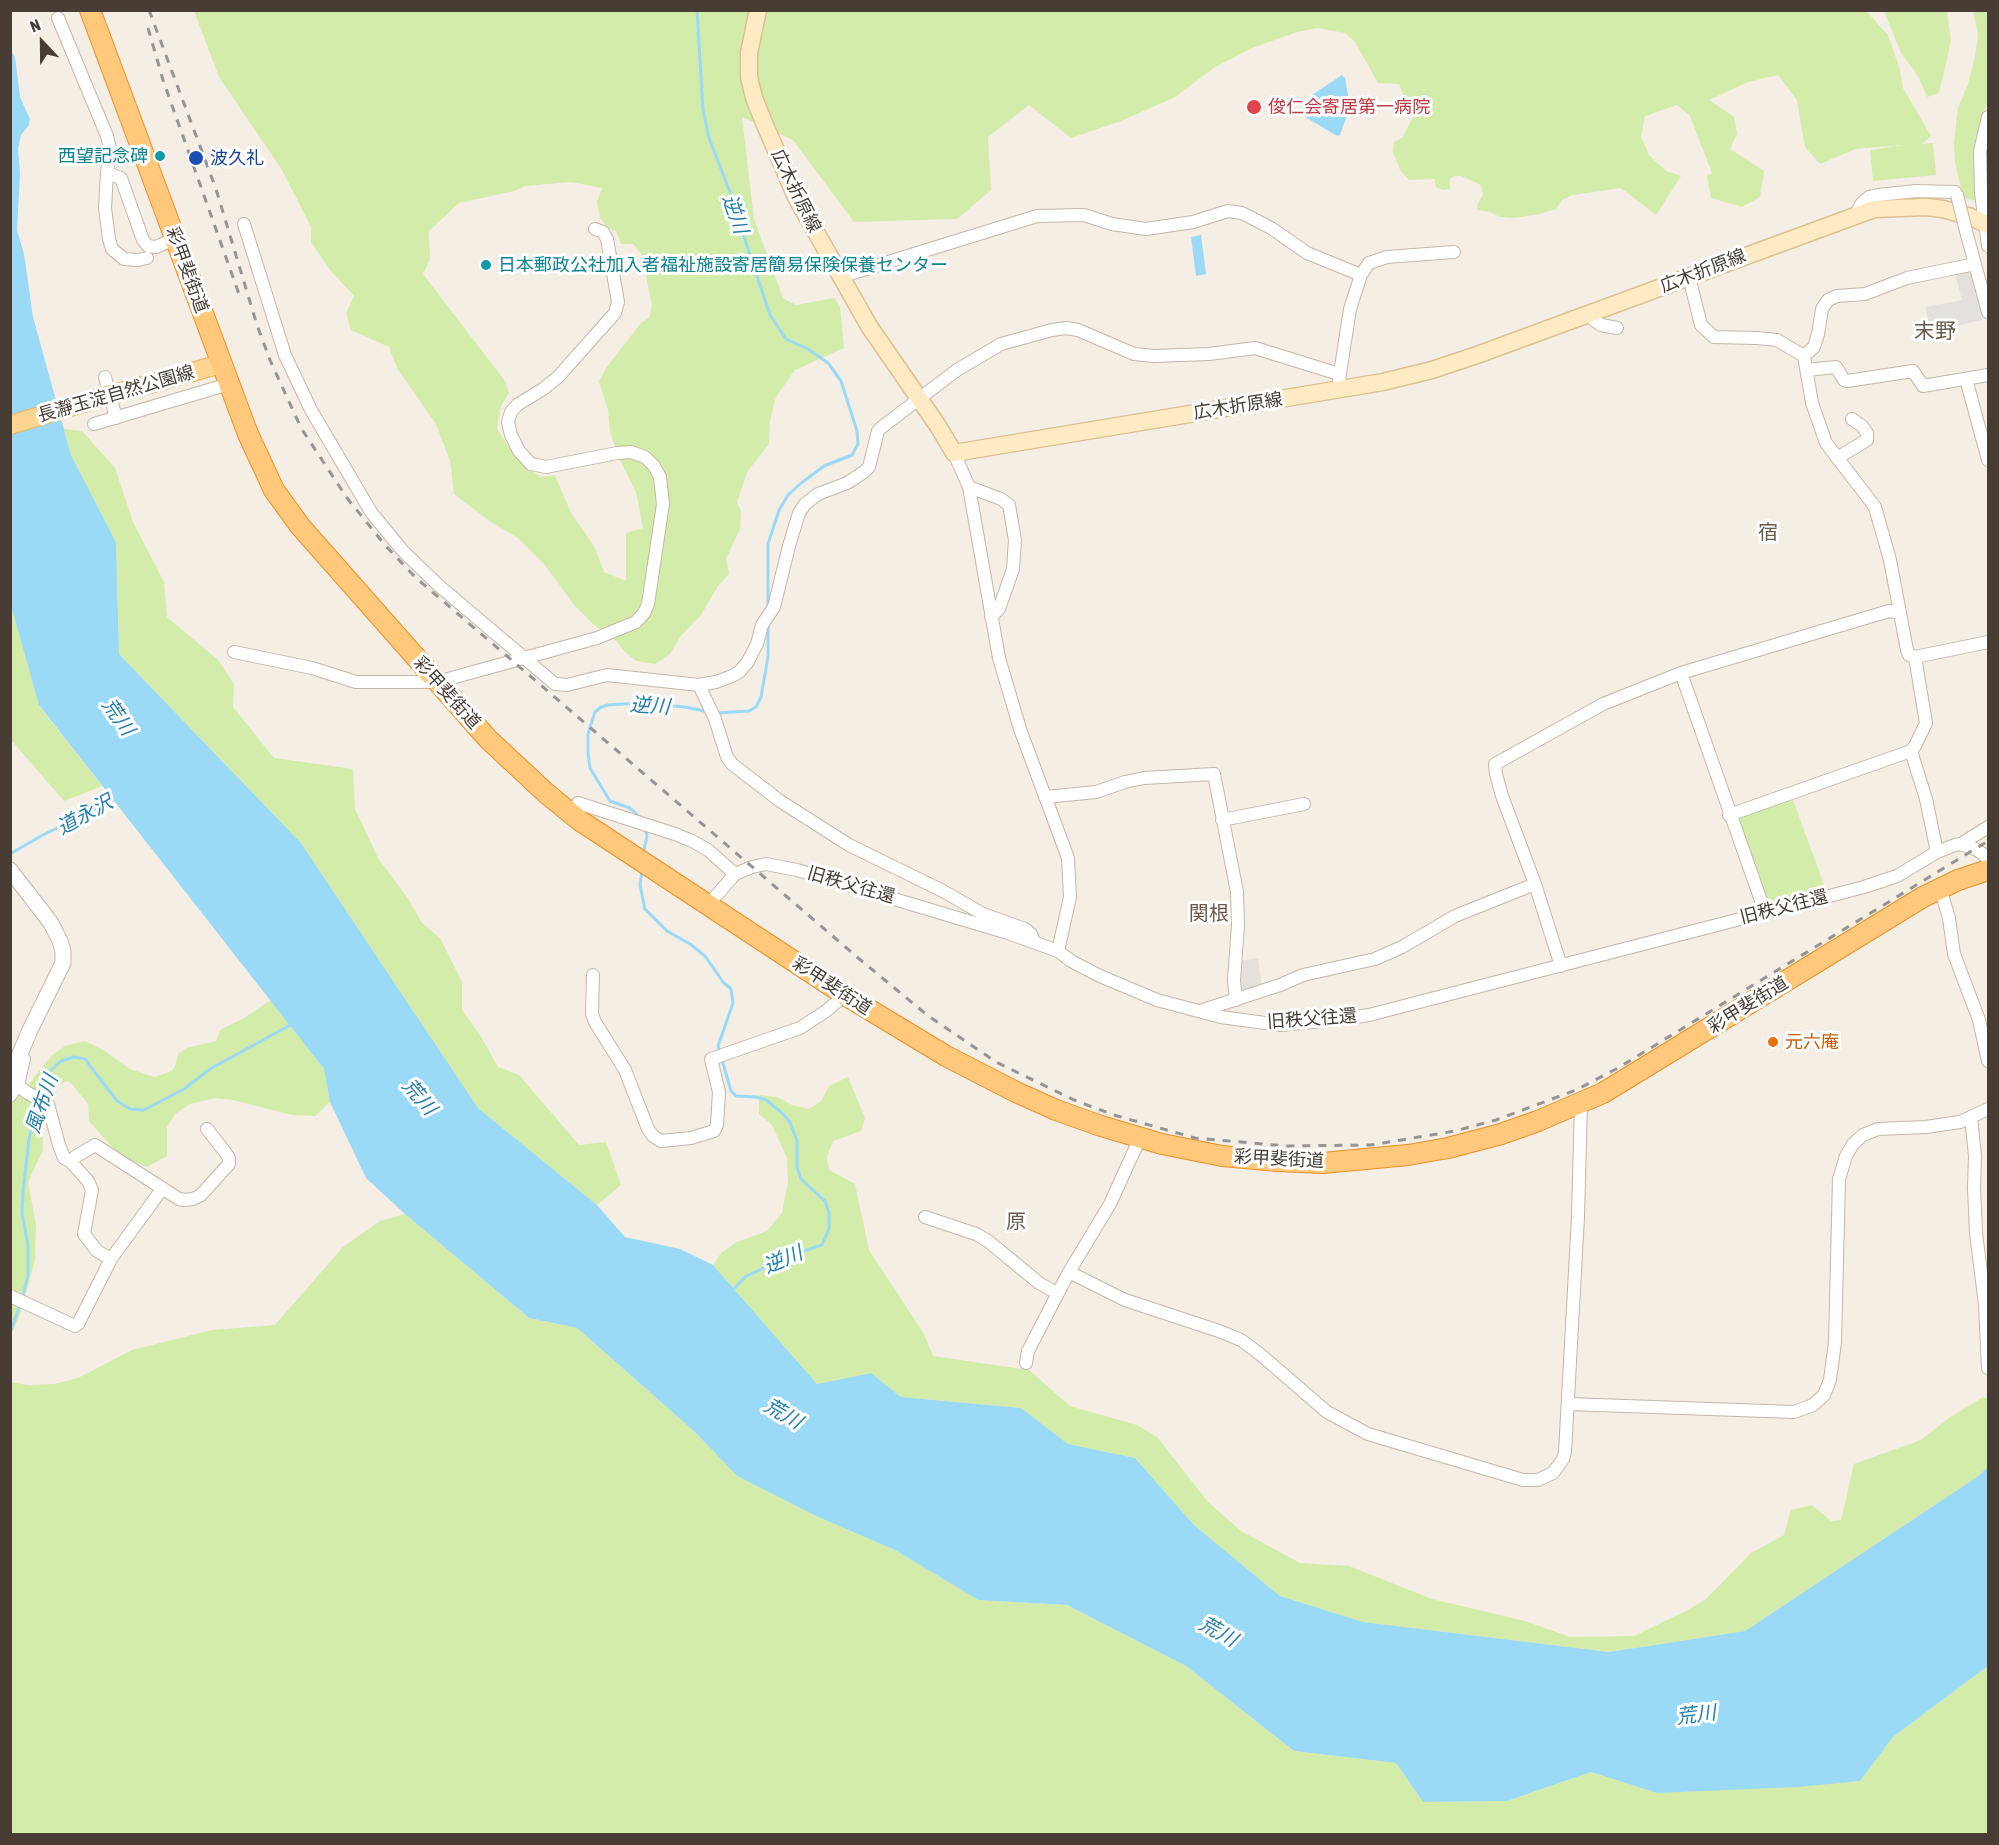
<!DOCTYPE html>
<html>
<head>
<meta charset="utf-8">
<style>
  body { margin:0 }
  #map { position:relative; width:1999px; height:1845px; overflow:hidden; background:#f4eee5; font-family:"Asap Condensed",sans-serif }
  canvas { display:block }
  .frame { position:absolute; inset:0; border:12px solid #473d34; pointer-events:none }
  .north { position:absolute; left:12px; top:12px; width:60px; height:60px; -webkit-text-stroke:4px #fff; paint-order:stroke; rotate:338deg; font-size:16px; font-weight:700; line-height:24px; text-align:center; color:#473d34 }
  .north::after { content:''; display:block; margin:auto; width:21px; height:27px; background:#473d34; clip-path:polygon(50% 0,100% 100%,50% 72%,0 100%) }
</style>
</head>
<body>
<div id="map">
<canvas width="1999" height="1845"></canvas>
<div class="frame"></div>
<div class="north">N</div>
</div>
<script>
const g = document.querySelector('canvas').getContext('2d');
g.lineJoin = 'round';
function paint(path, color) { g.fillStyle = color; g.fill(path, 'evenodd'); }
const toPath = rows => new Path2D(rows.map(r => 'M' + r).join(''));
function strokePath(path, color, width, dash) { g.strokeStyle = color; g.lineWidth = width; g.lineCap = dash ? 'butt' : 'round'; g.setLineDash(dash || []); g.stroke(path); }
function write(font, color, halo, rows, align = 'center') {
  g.font = font + ' "Asap Condensed","Noto Sans JP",sans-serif'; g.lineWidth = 6; g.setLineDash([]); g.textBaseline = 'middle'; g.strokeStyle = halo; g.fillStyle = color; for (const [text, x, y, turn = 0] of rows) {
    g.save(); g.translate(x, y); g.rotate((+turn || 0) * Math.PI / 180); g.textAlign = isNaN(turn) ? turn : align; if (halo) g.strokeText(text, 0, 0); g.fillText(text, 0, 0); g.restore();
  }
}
paint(toPath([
  [194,11,1866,11,1888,35,1900,70,1903,88,1931,136,1922,144,1933,143,1936,175,1873,181,1870,150,1903,145,1856,149,1820,164,1805,147,1797,100,1778,75,1748,82,1709,100,1734,117,1737,134,1730,149,1764,171,1760,197,1742,207,1711,198,1707,176,1712,173,1690,116,1677,105,1645,116,1641,137,1649,155,1666,171,1681,176,1656,215,1621,188,1573,195,1562,200,1556,209,1540,214,1514,218,1500,217,1490,212,1477,210,1478,203,1483,195,1481,185,1461,176,1454,176,1450,179,1450,189,1443,190,1436,187,1434,179,1409,180,1400,170,1393,152,1394,142,1403,137,1413,116,1399,84,1378,83,1355,42,1345,33,1317,28,1297,32,1252,48,1215,67,1175,97,1121,121,1071,138,1029,105,988,137,991,190,957,219,854,222,793,140,742,117,754,219,783,298,796,305,834,298,840,306,844,348,795,370,776,397,770,421,769,444,747,472,737,502,741,511,740,529,726,559,729,574,718,586,701,615,680,637,670,654,655,664,636,661,624,651,616,641,594,625,575,606,544,564,518,538,491,522,454,494,450,461,436,424,397,368,389,347,351,330,346,313,354,296,330,270,311,242,311,227,282,170,219,77],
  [571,182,602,188,597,202,600,218,608,228,616,231,621,244,633,244,642,255,652,306,649,318,641,323,606,368,599,381,608,410,610,432,619,458,636,492,643,528,626,533,626,581,604,572,594,546,571,513,555,475,540,477,513,454,497,429,501,406,509,393,505,381,423,274,430,259,429,231,459,203,514,191,525,186],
  [1884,11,1947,11,1951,41,1939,93,1927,97,1918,76,1901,53],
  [1973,11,1988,11,1988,98,1978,134,1977,191,1975,201,1963,197,1955,162,1954,143,1958,108,1968,84,1975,57,1978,35],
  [64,429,82,431,115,468,133,522,164,582,167,617,218,660,234,684,233,707,274,758,353,769,355,809,378,858,409,900,422,923,440,938,462,982,462,1010,480,1035,498,1067,519,1075,579,1145,606,1142,621,1185,597,1205,478,1108,301,843,119,654,116,542,71,455],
  [10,602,40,707,102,786,64,801,11,740],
  [1792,797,1827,893,1766,907,1734,817],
  [271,1000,324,1069,330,1102,315,1116,292,1115,233,1100,215,1098,190,1104,175,1114,167,1127,167,1156,147,1167,120,1156,89,1121,88,1104,70,1082,66,1081,50,1092,42,1117,43,1150,28,1182,36,1225,35,1260,20,1315,11,1335,11,1094,17,1099,51,1056,65,1046,85,1041,103,1050,130,1069,154,1077,172,1071,176,1064,178,1054,186,1048,216,1041,220,1030,244,1018],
  [848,1077,865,1118,861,1131,833,1141,827,1157,829,1170,855,1184,869,1250,924,1334,933,1356,1029,1370,1070,1406,1137,1425,1157,1437,1208,1502,1241,1531,1300,1563,1349,1566,1432,1599,1525,1621,1570,1637,1634,1636,1686,1611,1706,1599,1751,1553,1784,1535,1791,1510,1812,1505,1831,1521,1841,1520,1854,1464,1921,1440,1949,1418,1983,1397,1988,1399,1988,1467,1977,1477,1745,1631,1609,1652,1362,1622,1280,1596,1194,1525,1135,1458,1068,1444,1021,1408,901,1397,871,1373,817,1384,713,1265,721,1253,737,1242,767,1231,782,1213,788,1181,787,1158,772,1125,759,1114,759,1095,777,1097,792,1105,809,1109,821,1101,829,1086],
  [405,1214,529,1318,577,1328,695,1432,737,1476,816,1516,895,1550,978,1600,1067,1605,1186,1666,1294,1751,1396,1763,1423,1802,1507,1801,1591,1772,1657,1793,1860,1781,1893,1737,1988,1666,1988,1834,11,1834,10,1382,28,1385,54,1384,78,1378,132,1350,212,1330,275,1325,343,1247,380,1221]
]), '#d4ecaa');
paint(toPath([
  [1969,272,1976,278,1986,319,1932,332,1925,307,1962,300,1955,274],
  [1258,958,1262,989,1240,994,1238,980,1241,961]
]), '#e4e1dd');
paint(toPath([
  [10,49,15,57,20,97,30,119,29,125,21,135,18,149,20,173,17,230,24,254,33,317,71,455,116,542,119,654,301,843,478,1108,597,1205,625,1237,680,1249,713,1265,817,1384,871,1373,901,1397,1021,1408,1068,1444,1135,1458,1194,1525,1280,1596,1363,1622,1609,1652,1745,1631,1977,1477,1988,1467,1988,1666,1893,1737,1860,1781,1798,1787,1657,1793,1591,1772,1507,1801,1423,1802,1396,1763,1294,1751,1186,1666,1067,1605,978,1600,895,1550,816,1516,737,1476,695,1432,577,1328,529,1318,405,1214,366,1178,330,1102,324,1069,39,705,10,602],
  [1342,75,1345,78,1350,107,1340,135,1337,136,1302,115,1301,110,1309,97],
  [1201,235,1206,274,1196,276,1191,237]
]), '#9bdaf6');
strokePath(toPath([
  [697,10,703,110,709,138,735,205,743,234,770,315,786,339,808,349,828,363,841,381,857,431,858,444,852,455,824,466,800,484,788,495,779,510,768,544,768,606],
  [716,713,749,711,756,707,761,697,768,657,768,625],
  [642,819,630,808,610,801,590,768,588,753,588,734,595,712,601,707,608,705,640,703,685,707,709,712],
  [10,854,41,836,115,799],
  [643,854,647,836,645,828],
  [642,870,640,885,645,909,667,931,690,944,705,956,723,982,731,989,733,1003,718,1046,720,1054],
  [722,1060,731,1091,736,1096,756,1097,766,1100,782,1113,790,1122,797,1141,797,1167,801,1179,825,1201,829,1213,829,1229,822,1245,788,1256,745,1277,731,1292],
  [41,1095,51,1070,61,1061,74,1057,85,1059,117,1101,130,1109,144,1110,184,1089,210,1069,294,1023],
  [22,1299,28,1275,28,1245,22,1213,23,1192,29,1139,39,1102],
  [10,1332,20,1305]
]), '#9bdaf6', 3);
const minor = toPath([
  [58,18,107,136,110,148,107,173,121,178,143,240,148,246,156,247,176,238],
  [1988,117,1980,151,1981,193,1988,246],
  [107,173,105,208,109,239,112,249,124,259,138,260,147,258],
  [1859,213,1858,210,1862,203,1869,197,1878,195,1916,191,1955,192,1957,195],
  [244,224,285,355,311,410,371,512,402,550,437,584,555,684,567,685,607,675,699,685,715,719,727,757,732,764,780,801,849,845,943,891,983,914,1025,929,1031,934,1034,942],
  [1966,231,1988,312],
  [840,277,1037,216,1084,215,1112,224,1146,229,1193,222,1228,211,1242,213,1271,228,1307,253,1361,275],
  [1689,277,1701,325,1714,337,1757,338,1777,340,1804,356],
  [1587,315,1601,325,1617,328],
  [1804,356,1812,403,1826,443,1875,507,1890,560,1907,650,1909,655,1915,657,1926,723,1915,746,1911,751,1926,799,1937,852],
  [1804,356,1814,347,1818,334,1822,309,1828,300,1837,296,1865,294,1907,278,1975,264],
  [1807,370,1836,367,1844,380,1847,381,1913,371,1923,386,1988,375],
  [105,377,116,418],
  [1966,379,1988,460],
  [1339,380,1350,309,1361,275,1369,263,1387,257,1454,252],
  [94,424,229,384],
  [954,453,969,487,999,658,1020,729,1068,858,1070,897,1058,951],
  [1837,458,1867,440,1867,433,1862,426,1852,419],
  [969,487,1001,499,1009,505,1015,540,1013,569,999,609,991,617],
  [234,652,312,668,356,682,437,682,597,638,636,622,644,613,648,604,663,504,660,477,654,466,645,457,631,452,617,453,546,467,531,464,519,451,511,435,508,422,511,412,517,405,543,389,558,377,615,313,618,302,607,239,603,232,595,229],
  [1915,657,1988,642],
  [1681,673,1765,912],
  [699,685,716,682,732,676,739,672,747,663,757,644,762,625,774,607,789,546,799,513,805,504,818,494,847,483,864,472,869,467,878,431,882,427,957,370,1001,344,1052,330,1066,328,1078,330,1134,354,1154,356,1209,354,1255,348,1339,374],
  [1045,797,1096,792,1125,782,1144,778,1214,774,1237,892,1238,925,1234,980,1236,1000],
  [578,803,675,834,692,841,708,850,735,874],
  [1729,815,1911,751],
  [1222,820,1304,804],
  [1961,844,1988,827],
  [1940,888,1949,918,1954,954,1979,1020,1988,1061],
  [709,904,735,874,752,867,766,864,797,870,1008,933,1058,951,1071,961,1100,976,1157,1000,1221,1017,1280,1025,1335,1020,1369,1015,1864,887,1897,876,1937,852,1955,845,1961,844,1975,849,1983,854,1988,860],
  [1561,966,1535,884,1502,796,1496,774,1495,764,1603,704,1681,673,1889,611,1900,613],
  [593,975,592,1014,595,1022,625,1070,648,1129,653,1136,661,1141,691,1138,714,1131,717,1125,719,1092,711,1059,800,1028,826,1011,845,995],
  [1200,1011,1280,985,1303,975,1375,959,1402,947,1455,916,1535,884],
  [18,1085,26,1092,48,1104,59,1145,64,1158,71,1162],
  [10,1096,18,1085,24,1059],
  [1971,1117,1975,1156,1974,1188,1976,1233,1985,1305,1988,1368],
  [1140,1138,1110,1204,1069,1272,1125,1300,1219,1331,1241,1340,1261,1355,1327,1412,1368,1434,1523,1480,1538,1480,1553,1473,1563,1459,1565,1452,1578,1217,1581,1103],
  [925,1217,976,1234,988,1241,1039,1283,1057,1293],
  [111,1259,97,1251,84,1234,92,1190,88,1181,71,1162,75,1157,95,1145,179,1199,185,1200,193,1199,201,1195,229,1164,229,1158,225,1152,207,1129],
  [10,1296,75,1326,78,1324,111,1259,162,1189],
  [1026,1363,1028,1351,1069,1272],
  [1569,1404,1794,1412,1813,1405,1824,1395,1830,1380,1835,1342,1839,1179,1846,1156,1853,1144,1863,1135,1878,1129,1926,1127,1960,1122,1988,1109]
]);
const tertiary = toPath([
  [10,870,51,923,60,941,63,951,63,963,30,1030,10,1077]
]);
const secondary = toPath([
  [758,10,749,53,749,77,754,98,765,125,796,197,869,326,938,426,954,453,1383,382,1432,370,1477,355,1874,209,1926,207,1943,209,1971,217,1988,225]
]);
const primary = toPath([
  [117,393,221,364]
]);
const trunk = toPath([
  [90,10,248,434,274,490,300,526,488,739,546,793,579,820,845,995,946,1056,1016,1092,1056,1110,1101,1126,1162,1144,1222,1156,1278,1161,1323,1163,1408,1155,1448,1148,1501,1134,1538,1121,1603,1093,1923,897,1958,880,1988,870]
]);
strokePath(minor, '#c3b7a9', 14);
strokePath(tertiary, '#c3b7a9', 17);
strokePath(secondary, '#dbc192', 19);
strokePath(primary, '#edb259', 20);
strokePath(trunk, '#ea9028', 22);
strokePath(minor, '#fff', 12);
strokePath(tertiary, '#fff', 15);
strokePath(secondary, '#ffebc3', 16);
strokePath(primary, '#ffd592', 18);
strokePath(trunk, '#ffc87b', 20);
strokePath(toPath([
  [149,10,216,189,257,325,270,360,301,428,347,498,385,545,415,577,857,957,927,1015,996,1062,1074,1100,1114,1115,1195,1138,1286,1146,1371,1145,1455,1131,1496,1120,1576,1090,1618,1068,1988,841],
  [148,28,163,80,240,297]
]), '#959595', 3, [8, 8]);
const minorBridge = toPath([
  [1957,195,1966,231]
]);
const primaryBridge = toPath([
  [10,425,117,393]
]);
strokePath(minorBridge, '#c3b7a9', 14, []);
strokePath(primaryBridge, '#edb259', 20, []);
strokePath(minorBridge, '#fff', 12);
strokePath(primaryBridge, '#ffd592', 18);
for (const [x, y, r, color] of [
  [1254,107,8,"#e0444e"],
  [160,156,6,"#0f9aa8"],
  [196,158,8,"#1a4fb4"],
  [486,265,6,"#0f9aa8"],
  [1773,1042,6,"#e8710a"]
]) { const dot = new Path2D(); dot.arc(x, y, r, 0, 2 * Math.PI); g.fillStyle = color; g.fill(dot); strokePath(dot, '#fff', 2); }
write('18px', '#be3a42', '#fff', [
  ["俊仁会寄居第一病院",1268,107]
], 'left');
write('18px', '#0d838f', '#fff', [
  ["西望記念碑",148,156],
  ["日本郵政公社加入者福祉施設寄居簡易保険保養センター",498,265,"left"]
], 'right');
write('18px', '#164399', '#fff', [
  ["波久礼",210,158]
], 'left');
write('18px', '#473d34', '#fff', [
  ["広木折原線",796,191,64],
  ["彩甲斐街道",187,270,70],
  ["広木折原線",1703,271,-21],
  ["長瀞玉淀自然公園線",116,394,-16],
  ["広木折原線",1238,406,-9],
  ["彩甲斐街道",447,693,48],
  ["旧秩父往還",851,885,16],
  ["旧秩父往還",1784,907,-14],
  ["彩甲斐街道",832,986,33],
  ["彩甲斐街道",1748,1005,-32],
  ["旧秩父往還",1312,1019,-4],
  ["彩甲斐街道",1279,1159,3]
]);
write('18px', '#c56008', '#fff', [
  ["元六庵",1785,1042]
], 'left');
write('italic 20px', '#227eaa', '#fff', [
  ["逆川",735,214,71],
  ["逆川",650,706,4],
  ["荒川",118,717,55],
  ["道永沢",85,815,-29],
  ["荒川",419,1097,49],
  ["風布川",42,1104,-71],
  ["逆川",783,1260,-23],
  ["荒川",783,1414,30],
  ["荒川",1218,1632,29],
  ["荒川",1696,1715,-7]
]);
write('20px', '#6a5a4a', '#fff', [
  ["宿",1768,533],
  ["関根",1209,914],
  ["原",1016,1222]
]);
write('21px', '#6a5a4a', '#fff', [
  ["末野",1935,331]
]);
</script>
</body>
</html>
